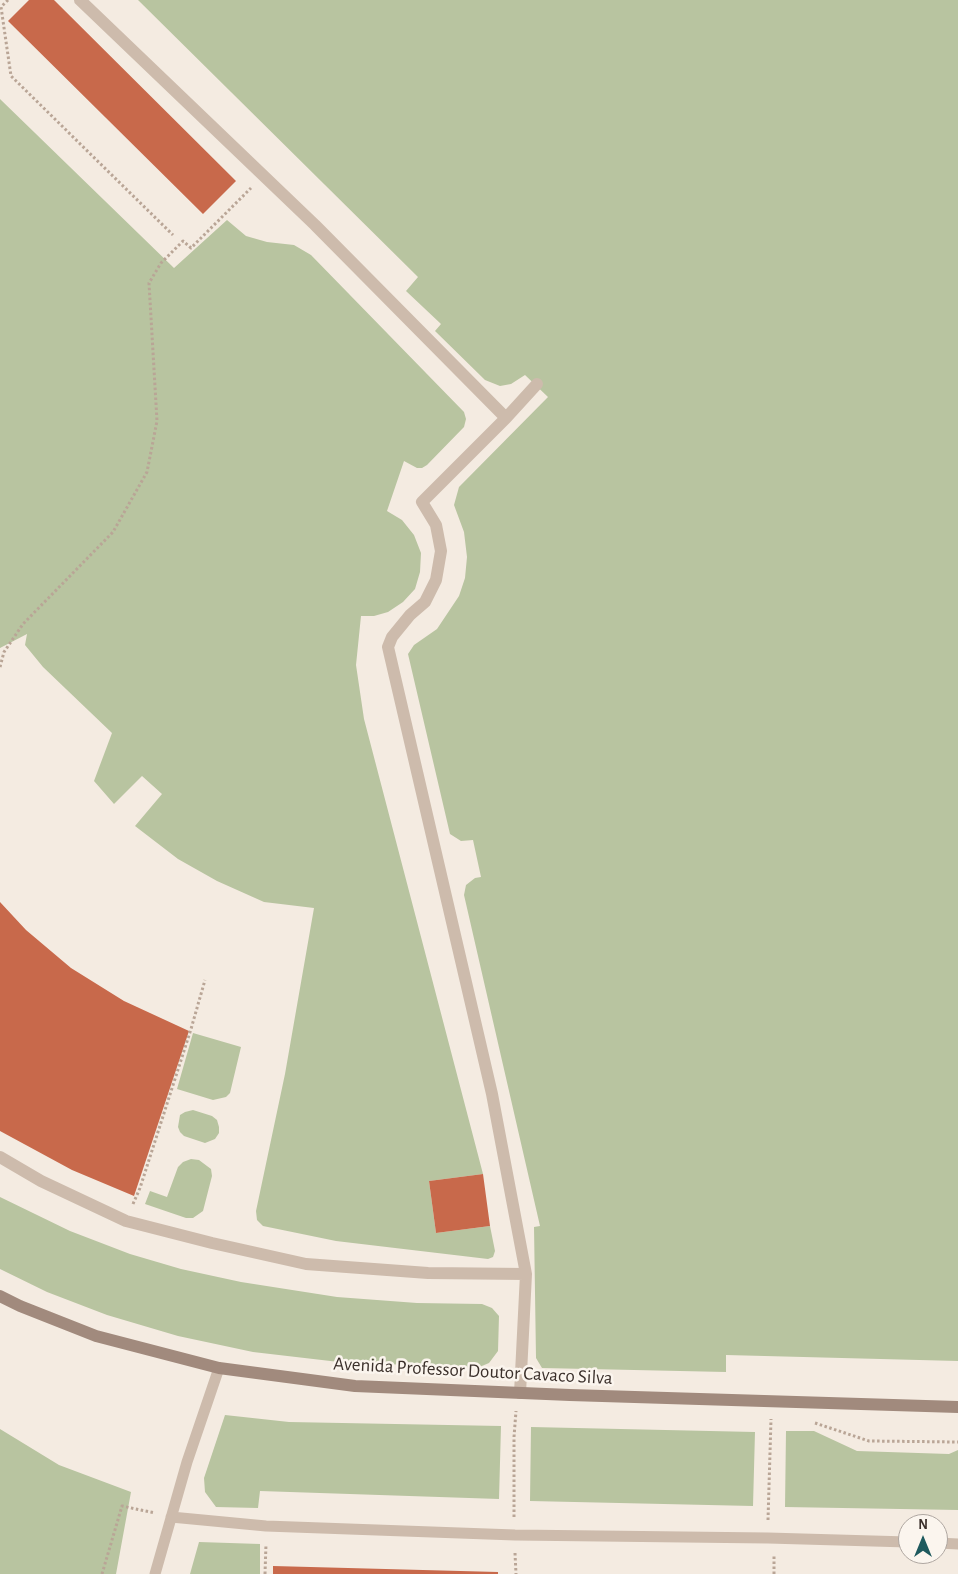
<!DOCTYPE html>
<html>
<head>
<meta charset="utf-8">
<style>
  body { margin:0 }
  #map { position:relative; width:958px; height:1574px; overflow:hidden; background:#f4ebe1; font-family:"Alegreya Sans",sans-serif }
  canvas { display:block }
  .north { position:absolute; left:898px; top:1514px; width:50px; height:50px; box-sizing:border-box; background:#fbf5ee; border:1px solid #aea6a0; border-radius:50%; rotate:0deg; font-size:14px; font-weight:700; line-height:20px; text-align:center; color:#3b302b }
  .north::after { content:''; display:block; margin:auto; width:18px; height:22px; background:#1f5a5e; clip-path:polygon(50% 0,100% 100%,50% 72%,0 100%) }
</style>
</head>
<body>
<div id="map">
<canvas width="958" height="1574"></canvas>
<div class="north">N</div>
</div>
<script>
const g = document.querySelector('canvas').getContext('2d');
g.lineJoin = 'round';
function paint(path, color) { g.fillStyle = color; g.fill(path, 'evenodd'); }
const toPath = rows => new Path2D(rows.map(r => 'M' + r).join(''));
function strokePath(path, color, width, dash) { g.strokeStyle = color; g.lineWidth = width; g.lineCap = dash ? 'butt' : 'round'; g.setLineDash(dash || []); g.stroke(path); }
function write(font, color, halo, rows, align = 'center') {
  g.font = font + ' "Alegreya Sans",sans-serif'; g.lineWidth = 5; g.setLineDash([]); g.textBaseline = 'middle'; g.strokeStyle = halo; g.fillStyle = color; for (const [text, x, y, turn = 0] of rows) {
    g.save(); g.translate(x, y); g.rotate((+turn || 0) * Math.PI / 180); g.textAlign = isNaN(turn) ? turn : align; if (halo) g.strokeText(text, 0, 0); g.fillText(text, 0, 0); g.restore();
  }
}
paint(toPath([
  [138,0,958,0,958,1361,726,1355,726,1372,542,1368,536,1358,534,1227,540,1226,464,895,466,885,475,878,481,877,473,840,461,841,450,834,408,654,414,645,437,629,459,596,465,578,467,557,464,532,454,505,459,487,548,397,525,375,511,384,500,386,485,380,435,331,441,324,406,291,418,277],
  [0,99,174,268,227,220,246,236,267,242,294,245,311,255,464,412,466,419,464,427,427,465,422,468,417,468,404,461,387,511,402,520,414,535,421,553,420,572,415,589,403,602,388,612,374,616,361,616,356,665,364,719,483,1174,429,1181,436,1233,490,1226,495,1251,493,1257,488,1259,336,1241,263,1226,257,1220,256,1211,285,1074,314,908,264,902,217,881,178,859,135,826,162,794,142,776,114,804,94,781,112,733,43,667,25,645,27,634,0,648],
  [193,1033,241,1047,230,1093,226,1097,213,1100,177,1089],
  [193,1110,212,1116,217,1120,219,1127,219,1133,215,1139,205,1143,184,1136,180,1132,178,1127,180,1115,185,1112],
  [191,1159,199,1160,211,1169,212,1176,203,1211,193,1218,186,1218,145,1204,150,1191,167,1197,178,1167,183,1162],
  [0,1197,70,1231,130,1254,181,1269,241,1282,337,1297,417,1303,482,1304,492,1308,499,1316,498,1351,489,1363,477,1368,339,1362,253,1352,178,1336,107,1315,47,1292,0,1269],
  [225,1415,289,1422,501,1426,499,1499,260,1491,258,1508,216,1507,205,1492,204,1478],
  [531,1427,755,1432,753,1506,530,1501],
  [0,1429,59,1465,131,1492,116,1574,0,1574],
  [786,1431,814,1431,857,1451,949,1454,958,1450,958,1510,785,1507],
  [199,1542,260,1544,260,1574,190,1574]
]), '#b8c4a0');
paint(toPath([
  [29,0,54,0,236,181,203,214,8,21],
  [0,902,26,930,71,968,124,1001,189,1031,134,1196,72,1170,0,1131],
  [483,1174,490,1226,436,1233,429,1181],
  [273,1566,498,1572,498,1574,273,1574]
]), '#c8694b');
strokePath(toPath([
  [8,0,1,7,11,76,173,235],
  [0,667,4,652,23,624,113,532,147,472,157,421,149,283,161,263,183,241,191,248,251,188],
  [133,1204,140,1188,191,1029,205,980],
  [815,1423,869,1441,958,1442],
  [514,1517,514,1437,516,1411],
  [768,1520,771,1419],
  [515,1553,516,1574],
  [102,1574,122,1506,155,1513],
  [265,1574,266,1544],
  [774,1574,774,1555]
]), '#b9a596', 3, [2.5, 2.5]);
strokePath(toPath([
  [171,1517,266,1526,515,1535,768,1538,908,1542],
  [938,1543,958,1544],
  [155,1574,187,1462,219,1368]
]), '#cdbbac', 11);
strokePath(toPath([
  [80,0,315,225,506,418],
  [0,1157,41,1181,126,1221,212,1243,306,1264,428,1273,526,1274,520,1393],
  [526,1274,492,1094,388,647,392,637,410,615,425,602,436,580,441,551,436,525,422,502,506,418,537,384]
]), '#cdbbac', 12);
strokePath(toPath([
  [0,1296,20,1306,96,1336,219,1368,355,1386,570,1395,958,1407]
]), '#a18a7d', 12);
write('19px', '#3b302b', '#fbf5ee', [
  ["Avenida Professor Doutor Cavaco Silva",473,1371,3]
]);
</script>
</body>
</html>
